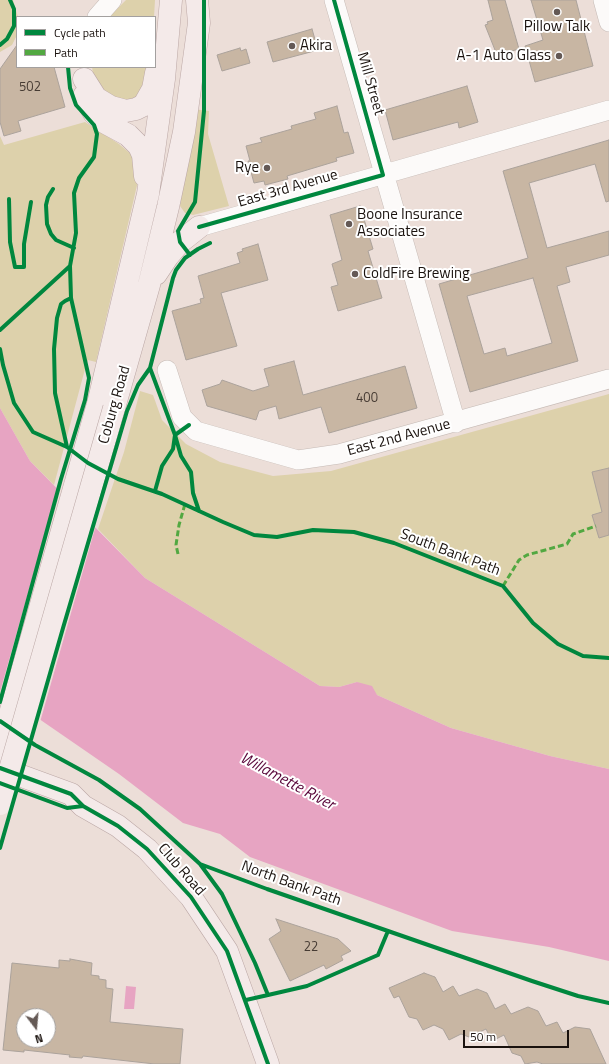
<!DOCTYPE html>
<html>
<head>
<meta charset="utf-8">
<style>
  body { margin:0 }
  #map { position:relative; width:609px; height:1064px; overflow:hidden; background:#ecded8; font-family:"Titillium Web",sans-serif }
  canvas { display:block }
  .legend { position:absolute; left:16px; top:16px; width:140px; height:52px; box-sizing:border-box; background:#fff; border:1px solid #a3a09f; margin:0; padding:5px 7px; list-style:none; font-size:12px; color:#1a120e }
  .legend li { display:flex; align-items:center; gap:8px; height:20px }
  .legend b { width:20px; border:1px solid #a3a09f }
  .north { position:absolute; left:16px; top:1008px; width:40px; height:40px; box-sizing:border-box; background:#fff; border:1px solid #a3a09f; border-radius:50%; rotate:164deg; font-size:11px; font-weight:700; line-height:16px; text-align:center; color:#1a120e }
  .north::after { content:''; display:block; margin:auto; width:14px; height:18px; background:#645955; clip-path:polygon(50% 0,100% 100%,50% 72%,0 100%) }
  .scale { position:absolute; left:463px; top:1030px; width:106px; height:18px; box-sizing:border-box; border:2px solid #1a120e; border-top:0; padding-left:5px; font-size:12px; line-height:14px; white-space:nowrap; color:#1a120e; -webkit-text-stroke:3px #fff; paint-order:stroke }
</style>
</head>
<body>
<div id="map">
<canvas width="609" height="1064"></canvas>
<ul class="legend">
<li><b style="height:5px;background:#00873e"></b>Cycle path</li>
<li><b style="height:5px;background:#52a841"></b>Path</li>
</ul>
<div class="north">N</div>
<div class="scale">50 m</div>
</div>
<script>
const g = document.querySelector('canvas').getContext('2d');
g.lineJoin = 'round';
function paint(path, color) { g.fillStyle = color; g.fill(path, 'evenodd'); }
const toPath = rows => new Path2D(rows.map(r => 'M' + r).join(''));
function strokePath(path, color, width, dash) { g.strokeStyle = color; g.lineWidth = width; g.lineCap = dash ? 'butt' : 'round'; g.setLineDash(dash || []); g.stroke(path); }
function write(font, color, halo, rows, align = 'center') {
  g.font = font + ' "Titillium Web",sans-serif'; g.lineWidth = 4; g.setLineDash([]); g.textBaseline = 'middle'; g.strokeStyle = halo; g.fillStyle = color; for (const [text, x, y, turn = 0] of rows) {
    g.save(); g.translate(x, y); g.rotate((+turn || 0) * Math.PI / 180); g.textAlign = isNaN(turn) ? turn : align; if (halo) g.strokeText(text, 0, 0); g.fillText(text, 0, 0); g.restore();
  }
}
paint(toPath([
  [0,0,13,0,18,17,17,35,12,45,0,52],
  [126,0,155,0,154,17,109,17],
  [92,67,151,67,144,93,126,103,95,86],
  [193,109,209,111,208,134,229,206,193,215,185,213,180,206],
  [85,122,119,144,132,155,138,181,96,362,88,360,85,369,54,485,30,461,0,408,0,136,4,145],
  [140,391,153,395,162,420,186,444,220,462,273,476,331,471,609,394,609,769,550,756,451,728,377,695,357,682,339,687,320,686,145,578,98,529,124,452]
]), '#ddd1ab');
paint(toPath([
  [0,408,30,461,145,578,320,686,339,687,357,682,372,686,377,695,451,728,550,756,609,769,609,961,549,947,452,931,250,857,220,834,183,823,119,774,0,692],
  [126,986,136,987,134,1009,124,1009]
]), '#e7a4c2');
paint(toPath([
  [58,487,96,525,40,722,0,694,0,692]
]), '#ecded8');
const building = toPath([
  [488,0,505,0,519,49,497,55,485,25,488,24,487,22,493,20,488,0],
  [531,0,576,0,593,66,535,82,525,46,543,40,531,0],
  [312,29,318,50,273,62,267,42,312,29],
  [17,45,17,67,54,67,65,107,18,121,21,131,4,136,0,122,0,69,17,45],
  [240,48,241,51,246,49,250,63,222,71,217,55,240,48],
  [467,86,478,122,459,128,458,122,393,140,385,110,467,86],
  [337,106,344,133,348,132,354,153,336,158,337,161,287,176,288,179,265,185,264,181,254,183,248,161,250,161,246,146,262,142,260,138,292,129,291,126,316,119,314,113,337,106],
  [609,140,609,201,606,202,595,164,529,183,547,248,609,231,609,255,566,267,570,282,557,286,578,361,470,392,439,284,528,258,503,171,609,140],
  [533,278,552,343,507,356,505,348,484,354,467,296,533,278],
  [360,206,373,249,368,251,382,298,338,311,331,287,338,285,332,264,342,260,330,215,360,206],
  [258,244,268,280,221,293,237,346,186,360,172,311,201,303,200,299,204,298,198,276,240,263,237,253,243,251,242,249,258,244],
  [294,361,303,395,405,366,417,408,329,433,321,407,279,419,276,406,259,411,256,420,207,406,202,390,220,384,222,380,253,391,269,386,264,369,294,361],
  [609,468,609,535,599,538,592,515,602,512,592,472,609,468],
  [276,919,338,939,351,951,341,956,343,960,326,969,324,965,290,981,269,939,281,931,276,919],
  [70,959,92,963,91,975,99,976,99,979,106,980,106,988,113,989,110,1022,183,1029,180,1064,155,1064,83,1056,82,1058,69,1057,70,1055,24,1050,24,1052,3,1050,12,963,59,968,59,960,70,961,70,959],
  [24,1016,48,1016,48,1040,24,1040,24,1016],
  [424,973,435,977,443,992,453,986,459,996,477,989,487,993,495,1009,505,1004,511,1014,528,1007,538,1011,546,1026,557,1022,563,1033,575,1027,590,1029,606,1064,543,1064,537,1062,525,1064,521,1056,512,1053,504,1035,492,1041,486,1029,469,1037,461,1034,449,1040,443,1029,434,1025,423,1030,417,1019,409,1017,399,996,394,998,389,988,424,973]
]);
paint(building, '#c8b6a3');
strokePath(building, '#aba29b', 1);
const minor = toPath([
  [334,0,456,423],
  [603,0,609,22],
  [97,17,112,0],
  [199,227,609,110],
  [167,370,182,417,196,431,298,460,339,454,609,379]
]);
const major = toPath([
  [84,79,96,98,111,107,126,111,136,109,144,105,153,89,156,73],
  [84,96,94,113,104,122,128,135,139,146,143,155,145,176],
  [156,274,168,256,180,242,199,227],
  [114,408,149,285,168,207,184,132,199,23,197,0],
  [0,749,98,404,148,194,164,79,171,0],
  [0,768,71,794,83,806,118,826,147,849,191,897,227,951,268,1064]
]);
strokePath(minor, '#c5bab5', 20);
strokePath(major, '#bba7a5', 23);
strokePath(minor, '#fcfaf9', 19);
strokePath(major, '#f4eae9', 22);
const majorBridge = toPath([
  [0,804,114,408]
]);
strokePath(majorBridge, '#bba7a5', 23, []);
strokePath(majorBridge, '#f4eae9', 22);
strokePath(toPath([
  [178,554,176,545,179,525,185,504],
  [503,586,519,560,527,555,567,544,573,534,596,526]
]), '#52a841', 3, [6, 3]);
strokePath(toPath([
  [0,45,7,39,14,26,14,9,10,0],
  [53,189,48,197,46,205,47,224,51,234,56,240,74,248],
  [9,199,10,242,15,267,24,267,24,244,31,202],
  [199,227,383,175,334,0],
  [190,255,180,242,178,231,195,202,204,111,204,0],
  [0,330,70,266],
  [0,349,3,365,14,403,33,432,67,447,88,463,118,479,162,494,223,522,254,535,277,537,313,530,354,532,394,543,503,586,533,623,558,644,583,656,609,658],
  [150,368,175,435,181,456,191,472,193,493,199,511],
  [67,447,55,393,54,349,57,318,61,304,65,301,71,298],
  [155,491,162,466,173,449,175,435,189,425],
  [0,702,61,479,85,400,89,378,71,298,70,266,76,233,74,193,79,178,94,157,97,134,94,125,76,105,70,88,68,67],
  [0,721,35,745,99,780,140,809,200,864,267,889,532,981,578,996,609,1003],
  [0,768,71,794,83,806,118,826,147,849,191,897,227,951,268,1064],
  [0,783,67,808,83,806],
  [0,848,63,628,127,411,138,385,150,368,173,278,176,270,185,258,198,249,210,243],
  [200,864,222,894,255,963,268,995,246,1000],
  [268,995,307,986,378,955,388,931]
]), '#00873e', 4);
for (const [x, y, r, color] of [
  [557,12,4,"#645955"],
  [292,46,4,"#645955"],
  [559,56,4,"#645955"],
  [267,168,4,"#645955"],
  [349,224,4,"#645955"],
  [355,274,4,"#645955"]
]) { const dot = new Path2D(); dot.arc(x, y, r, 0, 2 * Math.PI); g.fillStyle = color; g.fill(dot); strokePath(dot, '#fff', 1.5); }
write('13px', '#463b33', null, [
  ["502",30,88],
  ["400",367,399],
  ["22",311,948]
]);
write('15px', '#1a120e', '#fff', [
  ["Pillow Talk",557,27,"center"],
  ["Akira",300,46],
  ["A-1 Auto Glass",551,56,"right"],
  ["Rye",259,168,"right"],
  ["Boone Insurance",357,215],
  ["Associates",357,232],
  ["ColdFire Brewing",363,274]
], 'left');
write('15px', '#1a120e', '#fff', [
  ["Mill Street",370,84,74],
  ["East 3rd Avenue",288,189,-16],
  ["Coburg Road",115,405,-74],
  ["East 2nd Avenue",399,438,-15],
  ["South Bank Path",450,553,21],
  ["Club Road",181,870,49],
  ["North Bank Path",291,884,20]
]);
write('italic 16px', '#580539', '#fff', [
  ["Willamette River",287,782,28]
]);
</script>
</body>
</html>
